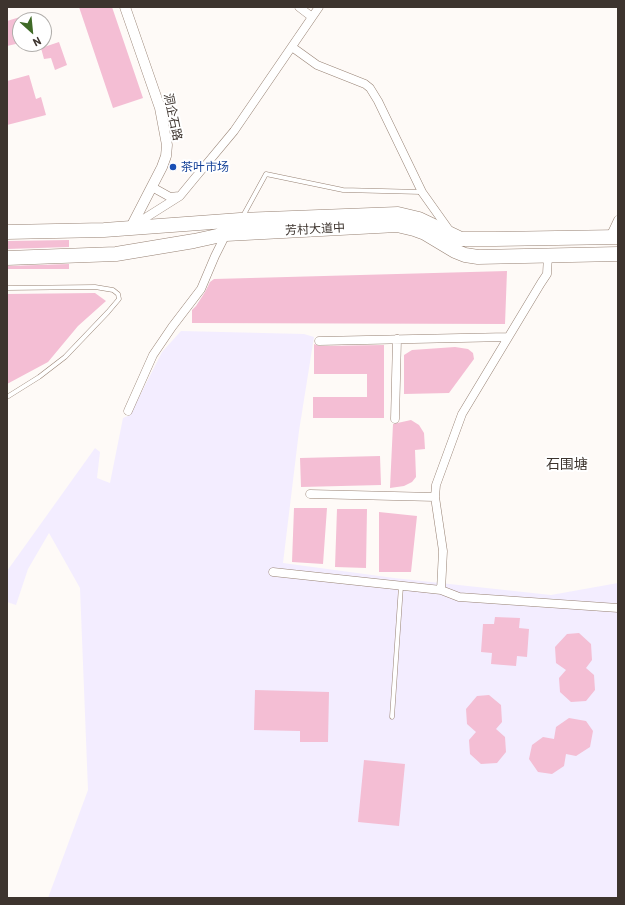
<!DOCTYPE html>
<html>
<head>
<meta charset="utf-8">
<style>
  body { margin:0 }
  #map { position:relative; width:625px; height:905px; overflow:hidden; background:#fefaf7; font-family:Barlow,sans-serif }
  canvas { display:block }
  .frame { position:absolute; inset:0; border:8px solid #3d342e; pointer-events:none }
  .north { position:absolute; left:12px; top:12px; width:40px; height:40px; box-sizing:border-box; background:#fff; border:1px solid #b1aeab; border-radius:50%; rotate:153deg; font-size:11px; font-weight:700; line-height:16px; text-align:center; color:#3d342e }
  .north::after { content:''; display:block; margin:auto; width:14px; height:18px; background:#3f6a27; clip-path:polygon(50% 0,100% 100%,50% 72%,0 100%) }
</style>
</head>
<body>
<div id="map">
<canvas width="625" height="905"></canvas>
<div class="frame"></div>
<div class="north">N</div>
</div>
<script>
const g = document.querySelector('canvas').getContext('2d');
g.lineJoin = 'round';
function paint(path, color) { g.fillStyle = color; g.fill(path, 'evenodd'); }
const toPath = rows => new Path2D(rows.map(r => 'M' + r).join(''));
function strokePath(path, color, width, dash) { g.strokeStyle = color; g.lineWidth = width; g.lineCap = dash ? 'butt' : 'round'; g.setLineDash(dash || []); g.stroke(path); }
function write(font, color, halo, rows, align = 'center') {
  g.font = font + ' Barlow,"Noto Sans SC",sans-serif'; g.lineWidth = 4; g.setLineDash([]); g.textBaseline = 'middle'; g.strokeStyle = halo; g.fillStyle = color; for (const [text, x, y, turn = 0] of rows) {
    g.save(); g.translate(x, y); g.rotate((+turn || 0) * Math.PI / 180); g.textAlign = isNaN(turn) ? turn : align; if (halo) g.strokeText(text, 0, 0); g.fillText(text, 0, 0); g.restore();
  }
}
paint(toPath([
  [181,331,304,334,314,337,299,431,283,563,394,578,551,595,618,583,618,898,48,898,88,790,80,588,49,533,28,569,16,605,7,602,7,571,95,448,100,452,97,478,110,483,123,418,130,415,162,352]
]), '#f3edff');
paint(toPath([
  [79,7,112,7,143,98,113,108],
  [20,17,20,43,7,46,7,21],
  [59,42,67,65,55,70,51,58,44,59,41,48],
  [29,75,36,99,41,97,46,115,7,125,7,81],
  [69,240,69,247,7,249,7,241],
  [69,264,69,269,7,269,7,266],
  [507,271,505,324,192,323,192,310,196,306,205,292,210,282,214,279],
  [95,293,106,301,78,326,48,362,7,384,7,294],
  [314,344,319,346,384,345,384,418,313,418,313,397,367,397,367,374,314,374],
  [455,347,468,349,473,353,474,359,449,393,404,394,404,355,412,350],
  [411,420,419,425,424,433,425,449,415,450,416,477,412,482,404,486,390,488,393,424],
  [380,456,381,485,301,487,300,458],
  [294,508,327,508,323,564,292,562],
  [337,509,367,509,366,568,335,567],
  [379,512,417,516,411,572,379,572],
  [495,617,520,618,519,628,529,629,527,657,517,656,516,666,491,664,492,653,481,652,483,624,494,624],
  [579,633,591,644,592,660,586,668,594,675,595,690,586,701,571,702,560,692,559,678,566,670,556,663,555,647,567,634],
  [255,690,329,692,328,742,300,742,300,731,254,730],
  [489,695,501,705,502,722,496,729,505,737,506,752,497,763,481,764,470,754,469,740,476,732,467,724,466,709,477,696],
  [569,718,586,721,593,731,590,747,576,756,566,754,564,766,552,774,538,772,529,759,532,745,543,737,554,739,556,727],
  [364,760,405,764,399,826,358,822]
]), '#f4bed4');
const service = toPath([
  [243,216,266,174,343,190,421,192],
  [7,288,95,287,113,290,118,294,119,299,108,312,65,357,39,377,7,397],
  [392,717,401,586]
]);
const minor = toPath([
  [299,7,312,17],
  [292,47,317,65,365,84,370,88,378,101,422,192,449,230],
  [152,187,170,197,179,196],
  [134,225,180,196,194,179,234,131,319,7],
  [610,237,618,220],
  [319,341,508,337],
  [128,411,153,355,172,327,201,289,215,256,226,234],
  [395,419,397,339],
  [310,494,435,497],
  [273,572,441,590,459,597,618,608],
  [441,590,443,551,435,497,436,485,462,414,541,283,547,274,548,255]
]);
const tertiary = toPath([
  [125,7,160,108,167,145,166,156,162,167,130,229]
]);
const trunk = toPath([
  [7,232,104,230,240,220,398,214,419,219,461,239,495,239,618,237],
  [7,258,116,254,194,241,226,234,397,225,414,229,425,233,455,251,465,255,478,257,618,254]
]);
strokePath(service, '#978274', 5);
strokePath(minor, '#978274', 9);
strokePath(tertiary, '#978274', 11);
strokePath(trunk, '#978274', 15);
strokePath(service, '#fff', 4);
strokePath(minor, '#fff', 8);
strokePath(tertiary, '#fff', 10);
strokePath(trunk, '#fff', 14);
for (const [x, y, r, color] of [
  [173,167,4,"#1a4fb4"]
]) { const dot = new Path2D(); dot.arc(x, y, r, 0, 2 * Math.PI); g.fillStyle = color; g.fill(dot); strokePath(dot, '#fff', 1.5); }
write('12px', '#3d342e', '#fff', [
  ["洞企石路",173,117,78],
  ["芳村大道中",315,229,-3]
]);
write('12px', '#164399', '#fff', [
  ["茶叶市场",181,167]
], 'left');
write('14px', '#3d342e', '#fff', [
  ["石围塘",567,464]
]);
</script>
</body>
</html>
